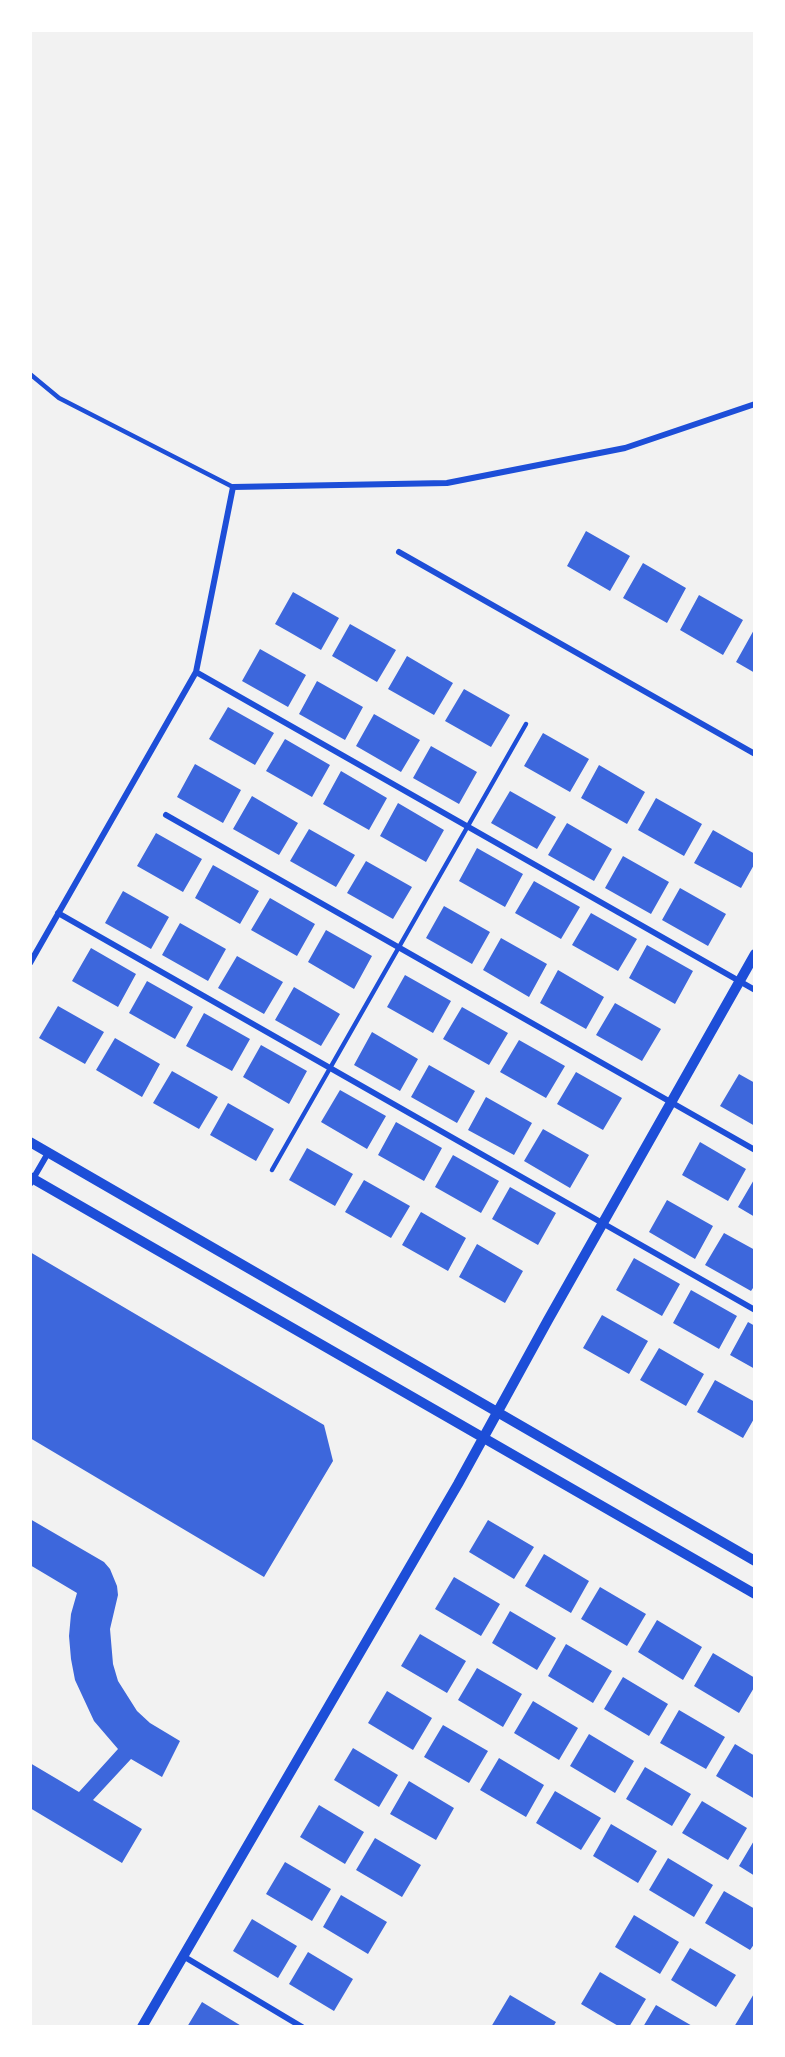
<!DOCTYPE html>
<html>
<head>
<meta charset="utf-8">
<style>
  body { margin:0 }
  #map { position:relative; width:785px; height:2057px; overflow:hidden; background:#f2f2f2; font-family:Signika,sans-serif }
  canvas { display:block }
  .frame { position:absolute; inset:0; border:32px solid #fff; pointer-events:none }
</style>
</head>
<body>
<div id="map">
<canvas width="785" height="2057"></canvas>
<div class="frame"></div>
</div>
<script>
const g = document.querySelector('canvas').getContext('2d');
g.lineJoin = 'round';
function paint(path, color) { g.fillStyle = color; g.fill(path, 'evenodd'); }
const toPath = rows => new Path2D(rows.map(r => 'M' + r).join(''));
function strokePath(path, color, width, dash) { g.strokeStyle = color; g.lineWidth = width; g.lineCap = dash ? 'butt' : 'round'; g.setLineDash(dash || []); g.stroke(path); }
paint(toPath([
  [586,531,630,556,610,591,567,566],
  [643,563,686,588,667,623,623,598],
  [293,592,339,618,321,650,275,624],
  [699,595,743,620,723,655,680,630],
  [350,624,396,650,377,682,332,656],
  [755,628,755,673,736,662],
  [260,649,306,675,288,707,242,681],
  [407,656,453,683,434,715,388,689],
  [317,681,363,707,345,740,299,714],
  [464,689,510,715,491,747,445,721],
  [228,707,274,733,255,765,209,739],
  [374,714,420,740,401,772,356,746],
  [543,733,589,759,570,792,524,766],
  [285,739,330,765,312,797,266,771],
  [431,746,477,772,459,804,413,778],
  [195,764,241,790,223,823,177,797],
  [599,765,645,792,627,824,581,798],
  [341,771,387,798,369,830,323,804],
  [510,791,556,817,537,849,491,823],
  [252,796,298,823,279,855,233,829],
  [656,798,702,824,684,856,638,830],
  [398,803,444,830,426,862,380,836],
  [567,823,612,849,594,881,548,855],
  [309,829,355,855,336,887,290,861],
  [713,830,755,854,755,863,741,888,694,863],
  [156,833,202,859,183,892,137,866],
  [477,848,523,874,505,907,459,881],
  [623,856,669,882,651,914,605,888],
  [366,861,412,887,393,919,347,893],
  [213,865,259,891,240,924,195,898],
  [534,881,580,907,561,939,515,913],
  [680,888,726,914,708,946,662,920],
  [123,891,169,917,151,949,105,923],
  [270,898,315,924,297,956,251,930],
  [444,906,490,932,472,964,426,938],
  [591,913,637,939,618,971,572,945],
  [180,923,226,949,208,981,162,955],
  [326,930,372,956,354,989,308,962],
  [501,938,547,964,529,997,483,970],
  [647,945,693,971,675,1004,629,978],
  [91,948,136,974,118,1007,72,981],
  [237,956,283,982,264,1014,218,988],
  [558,970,604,997,586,1029,540,1003],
  [405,975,451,1001,433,1033,387,1007],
  [147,981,193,1007,175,1039,129,1013],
  [294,987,340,1014,321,1046,275,1020],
  [615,1003,661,1029,642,1061,596,1035],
  [58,1006,104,1032,85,1064,39,1038],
  [462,1007,508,1033,489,1065,443,1039],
  [204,1013,250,1039,232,1071,186,1046],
  [372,1032,418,1059,400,1091,354,1065],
  [115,1038,160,1064,142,1097,96,1070],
  [519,1040,565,1066,546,1098,500,1072],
  [261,1045,307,1071,289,1104,243,1077],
  [429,1065,475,1091,457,1123,411,1097],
  [172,1071,218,1097,199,1129,153,1103],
  [576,1072,622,1098,603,1130,557,1104],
  [739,1074,755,1083,755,1126,720,1106],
  [340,1090,386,1116,367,1149,321,1122],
  [486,1097,532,1123,514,1155,468,1130],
  [228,1103,274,1129,256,1161,210,1135],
  [396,1122,442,1148,424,1181,378,1155],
  [543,1129,589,1155,570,1188,524,1161],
  [700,1142,746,1169,728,1201,682,1175],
  [307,1148,353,1174,335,1206,289,1180],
  [453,1155,499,1181,481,1213,435,1187],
  [755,1178,755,1217,738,1207],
  [364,1180,410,1206,391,1238,345,1212],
  [510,1187,556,1213,538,1245,492,1219],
  [667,1200,713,1226,695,1259,649,1232],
  [421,1212,466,1238,448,1271,402,1245],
  [724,1233,755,1250,755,1285,751,1291,705,1265],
  [477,1244,523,1271,505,1303,459,1277],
  [30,1252,324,1425,333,1461,264,1577,30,1438],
  [634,1258,680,1284,662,1316,616,1290],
  [691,1290,737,1316,719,1349,673,1323],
  [602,1315,648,1341,629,1374,583,1348],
  [748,1322,755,1326,755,1369,730,1355],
  [659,1348,704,1374,686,1406,640,1380],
  [715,1380,755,1402,755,1417,743,1438,697,1412],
  [30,1519,104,1562,110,1569,117,1586,118,1595,110,1629,113,1664,118,1681,137,1711,150,1723,180,1741,162,1777,131,1759,93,1800,142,1829,122,1863,30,1808,30,1763,79,1792,118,1749,94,1721,75,1680,71,1659,69,1636,71,1614,77,1593,30,1565],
  [488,1520,534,1547,514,1579,469,1552],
  [544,1554,589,1581,571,1613,525,1586],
  [454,1577,500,1604,481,1636,435,1609],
  [600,1587,646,1614,627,1646,581,1619],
  [510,1611,556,1638,537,1670,492,1643],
  [657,1620,702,1647,683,1680,638,1652],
  [420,1634,466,1661,447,1693,401,1666],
  [566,1644,612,1671,593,1703,548,1676],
  [713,1653,755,1678,755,1686,739,1713,694,1686],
  [477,1668,522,1694,503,1727,458,1700],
  [623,1677,668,1704,649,1736,604,1709],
  [387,1691,432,1718,413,1750,368,1723],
  [533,1701,578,1728,559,1760,514,1733],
  [679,1710,725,1737,706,1769,660,1743],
  [443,1725,488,1751,469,1783,424,1757],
  [589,1734,634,1761,615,1793,570,1766],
  [735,1744,755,1756,755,1799,716,1776],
  [353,1748,398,1775,379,1807,334,1780],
  [499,1758,544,1785,526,1817,480,1790],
  [645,1767,691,1794,672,1826,626,1799],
  [409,1781,454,1808,436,1840,390,1814],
  [555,1791,601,1818,581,1850,536,1823],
  [702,1801,747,1828,728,1860,682,1833],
  [319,1805,364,1832,345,1864,300,1837],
  [611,1824,657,1851,638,1883,593,1856],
  [375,1838,421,1865,402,1897,356,1870],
  [755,1839,755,1876,739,1866],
  [668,1858,713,1885,694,1917,649,1890],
  [285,1862,331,1889,312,1921,266,1894],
  [724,1891,755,1909,755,1943,750,1950,705,1923],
  [341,1895,387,1922,368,1954,323,1927],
  [634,1915,679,1942,660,1974,615,1947],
  [252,1919,297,1946,278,1978,233,1951],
  [690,1948,736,1975,716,2007,671,1980],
  [308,1952,353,1979,334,2011,289,1984],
  [600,1972,646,1999,629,2027,620,2027,581,2004],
  [755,1992,755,2027,734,2027],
  [510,1995,556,2022,553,2027,491,2027],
  [202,2002,243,2027,187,2027],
  [656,2005,694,2027,643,2027]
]), '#3d67dc');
strokePath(toPath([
  [30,374,59,398,233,487],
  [272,1170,526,724]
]), '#1d4ed8', 4.5);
strokePath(toPath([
  [399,552,755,754],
  [196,672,755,990],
  [166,815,755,1150],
  [58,913,755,1310],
  [30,963,196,672,233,487,447,483,625,448,755,404],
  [30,1184,48,1153],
  [183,1956,302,2027]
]), '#1d4ed8', 6);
strokePath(toPath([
  [30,1142,755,1561],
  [30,1177,755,1594],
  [142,2027,458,1484,548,1320,755,954]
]), '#1d4ed8', 10);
</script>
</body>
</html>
